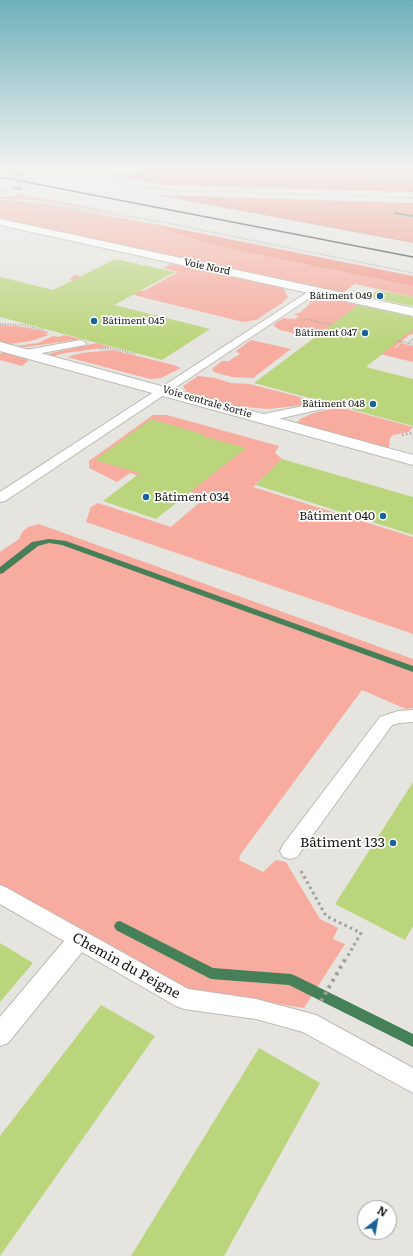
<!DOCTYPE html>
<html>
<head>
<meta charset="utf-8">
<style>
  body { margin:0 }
  #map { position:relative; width:413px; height:1256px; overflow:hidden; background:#e5e4df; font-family:Literata,serif }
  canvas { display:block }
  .north { position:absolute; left:357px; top:1200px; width:40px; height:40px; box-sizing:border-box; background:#fff; border:1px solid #a3a3a3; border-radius:50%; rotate:31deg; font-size:11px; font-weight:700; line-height:16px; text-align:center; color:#1a1a18 }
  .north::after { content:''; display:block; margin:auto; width:14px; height:18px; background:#1c6397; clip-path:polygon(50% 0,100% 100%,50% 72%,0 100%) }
</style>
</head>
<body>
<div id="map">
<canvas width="413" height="1256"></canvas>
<div class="north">N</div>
</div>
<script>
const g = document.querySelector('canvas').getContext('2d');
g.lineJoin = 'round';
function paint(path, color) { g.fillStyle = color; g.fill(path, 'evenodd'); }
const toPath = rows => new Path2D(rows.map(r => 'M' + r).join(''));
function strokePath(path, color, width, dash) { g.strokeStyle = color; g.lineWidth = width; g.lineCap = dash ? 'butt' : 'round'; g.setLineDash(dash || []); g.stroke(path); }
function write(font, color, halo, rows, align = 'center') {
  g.font = font + ' Literata,serif'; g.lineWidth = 3.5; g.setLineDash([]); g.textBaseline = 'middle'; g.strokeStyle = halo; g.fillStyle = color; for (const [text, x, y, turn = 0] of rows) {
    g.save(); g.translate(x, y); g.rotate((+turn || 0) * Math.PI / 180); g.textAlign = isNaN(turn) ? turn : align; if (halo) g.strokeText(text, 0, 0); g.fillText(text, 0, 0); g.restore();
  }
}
paint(toPath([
  [21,194,144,218,36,200,0,199,0,198],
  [0,201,18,201,59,207,159,225,160,227,239,251,413,286,413,297,355,284,343,293,0,219],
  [171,264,278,286,284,289,288,297,282,303,256,320,243,322,69,279,75,275,144,291,178,272,163,268],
  [323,299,338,300,370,307,371,310,413,319,413,334,409,335,394,348,396,348,401,343,413,346,413,362,280,330,274,326,274,324,283,318,295,319,299,316,293,314,299,313,310,304,308,302],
  [0,325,18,326,40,330,49,332,45,334,49,335,31,341,9,344,0,341],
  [64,335,81,339,26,347,16,346,38,343,53,336,58,337],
  [251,340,291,349,253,378,232,377,214,372,212,369,222,361,229,361,240,354,236,351],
  [97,343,110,347,65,353,54,356,49,355,51,353],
  [113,350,174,365,181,368,161,378,150,379,67,357,81,353],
  [3,352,29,360,22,366,0,360,0,354],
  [198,376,215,378,231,383,250,384,311,400,311,404,269,409,232,406,187,393,183,386],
  [339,407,413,427,409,432,393,435,390,438,389,449,301,424,297,422,302,418,314,413],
  [153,415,167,415,279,446,275,453,283,460,253,487,413,537,413,634,86,522,91,507,98,503,171,527,200,502,197,494,130,473,117,482,89,468,89,461],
  [39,524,413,659,413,708,406,709,362,690,240,855,239,860,263,872,276,860,286,862,320,919,338,928,333,939,345,944,304,1008,182,989,0,886,0,552,19,539,22,532,28,527]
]), '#f7ac9f');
paint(toPath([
  [0,166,35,173,21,177,0,173],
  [43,166,120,166,77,171],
  [166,166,413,166,413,192,163,185,105,175],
  [156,195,413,203,413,243],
  [159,225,413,276,413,286,239,251,194,239,160,227]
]), '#f49686');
paint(toPath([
  [10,186,21,188,23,189,21,190,12,188,10,186],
  [394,212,413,215,413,217,394,214,394,212],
  [49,539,66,541,413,666,413,672,62,545,49,543,38,546,3,573,0,574,0,567,32,542,49,539],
  [120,921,213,968,291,974,296,976,413,1034,413,1047,289,985,211,979,207,977,116,930,114,926,116,922,120,921]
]), '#458058');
paint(toPath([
  [115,259,175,272,114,305,210,329,162,360,0,317,0,277,53,290],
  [378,290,413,297,413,306,369,297],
  [358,305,413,317,413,329,366,367,413,379,413,426,254,383],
  [151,419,205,435,203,436,246,448,156,519,103,501,140,473,95,460],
  [282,459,413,497,413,535,256,485],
  [413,782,413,926,405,940,335,904],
  [0,943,33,963,0,1002],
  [101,1005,155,1036,0,1256,0,1136],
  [259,1048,320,1083,224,1256,131,1256]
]), '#bbd57d');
const lane = toPath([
  [314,288,317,289,319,291,317,293,5,501,0,502,0,492,314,288],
  [81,340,86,343,85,345,26,356,21,353,26,350,81,340],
  [318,403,322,405,324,407,322,409,264,422,260,421,258,418,260,415,264,414,318,403],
  [413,710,413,722,399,723,392,725,297,857,290,859,283,857,280,851,283,845,380,717,398,711,413,710],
  [0,885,7,888,188,989,256,999,316,1015,413,1068,413,1093,303,1032,256,1019,184,1009,176,1006,82,952,8,1043,0,1046,0,1017,64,941,0,904,0,885]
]);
const street = toPath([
  [0,219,413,308,413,316,0,225,0,219],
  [0,342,413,455,413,465,0,351,0,342]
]);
strokePath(lane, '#bcbab6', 2);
strokePath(street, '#bcbab6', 2);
strokePath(toPath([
  [24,166,133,186,169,190,413,198],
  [0,174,39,182],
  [81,176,146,166],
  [169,190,176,196,187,199,413,242],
  [0,191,32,183,47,182,76,176],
  [0,201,33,202,162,222,413,273],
  [306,319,332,325],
  [0,324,24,325,44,330],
  [398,341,413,344],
  [408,343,413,339],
  [100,349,111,348,135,354]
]), '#9f9f9b', 1.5, [1, 1.5]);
strokePath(toPath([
  [402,435,413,433]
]), '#9f9f9b', 2, [1.5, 2.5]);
strokePath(toPath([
  [301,871,326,916,361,933,346,959]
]), '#9f9f9b', 3, [2.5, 3.5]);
strokePath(toPath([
  [321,1001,346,958]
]), '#9f9f9b', 4, [3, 4.5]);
paint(lane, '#fff');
paint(street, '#fff');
strokePath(toPath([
  [0,177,413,257]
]), '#2f2f2d', 1.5);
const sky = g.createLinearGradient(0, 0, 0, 342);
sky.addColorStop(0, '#6eb0ba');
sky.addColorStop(0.49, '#f3f3f1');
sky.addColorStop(1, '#f3f3f100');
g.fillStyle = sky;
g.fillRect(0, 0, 413, 342);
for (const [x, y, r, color] of [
  [380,296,4,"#1c6397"],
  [94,321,4,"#1c6397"],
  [365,333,4,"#1c6397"],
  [373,404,4,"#1c6397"],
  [146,497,4,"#1c6397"],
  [383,516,4,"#1c6397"],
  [393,843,4,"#1c6397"]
]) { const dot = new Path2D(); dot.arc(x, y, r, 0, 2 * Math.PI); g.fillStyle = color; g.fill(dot); strokePath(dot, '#fff', 1.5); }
write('10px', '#1a1a18', '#fff', [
  ["Voie Nord",207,267,12],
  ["Voie centrale Sortie",207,402,16]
]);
write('10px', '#1a1a18', '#fff', [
  ["Bâtiment 049",372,296],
  ["Bâtiment 045",102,321,"left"],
  ["Bâtiment 047",357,333],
  ["Bâtiment 048",365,404]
], 'right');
write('12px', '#1a1a18', '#fff', [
  ["Bâtiment 034",154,497],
  ["Bâtiment 040",375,516,"right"]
], 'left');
write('14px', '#1a1a18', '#fff', [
  ["Bâtiment 133",385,843]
], 'right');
write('14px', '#1a1a18', '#fff', [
  ["Chemin du Peigne",126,966,29]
]);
</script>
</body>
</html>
